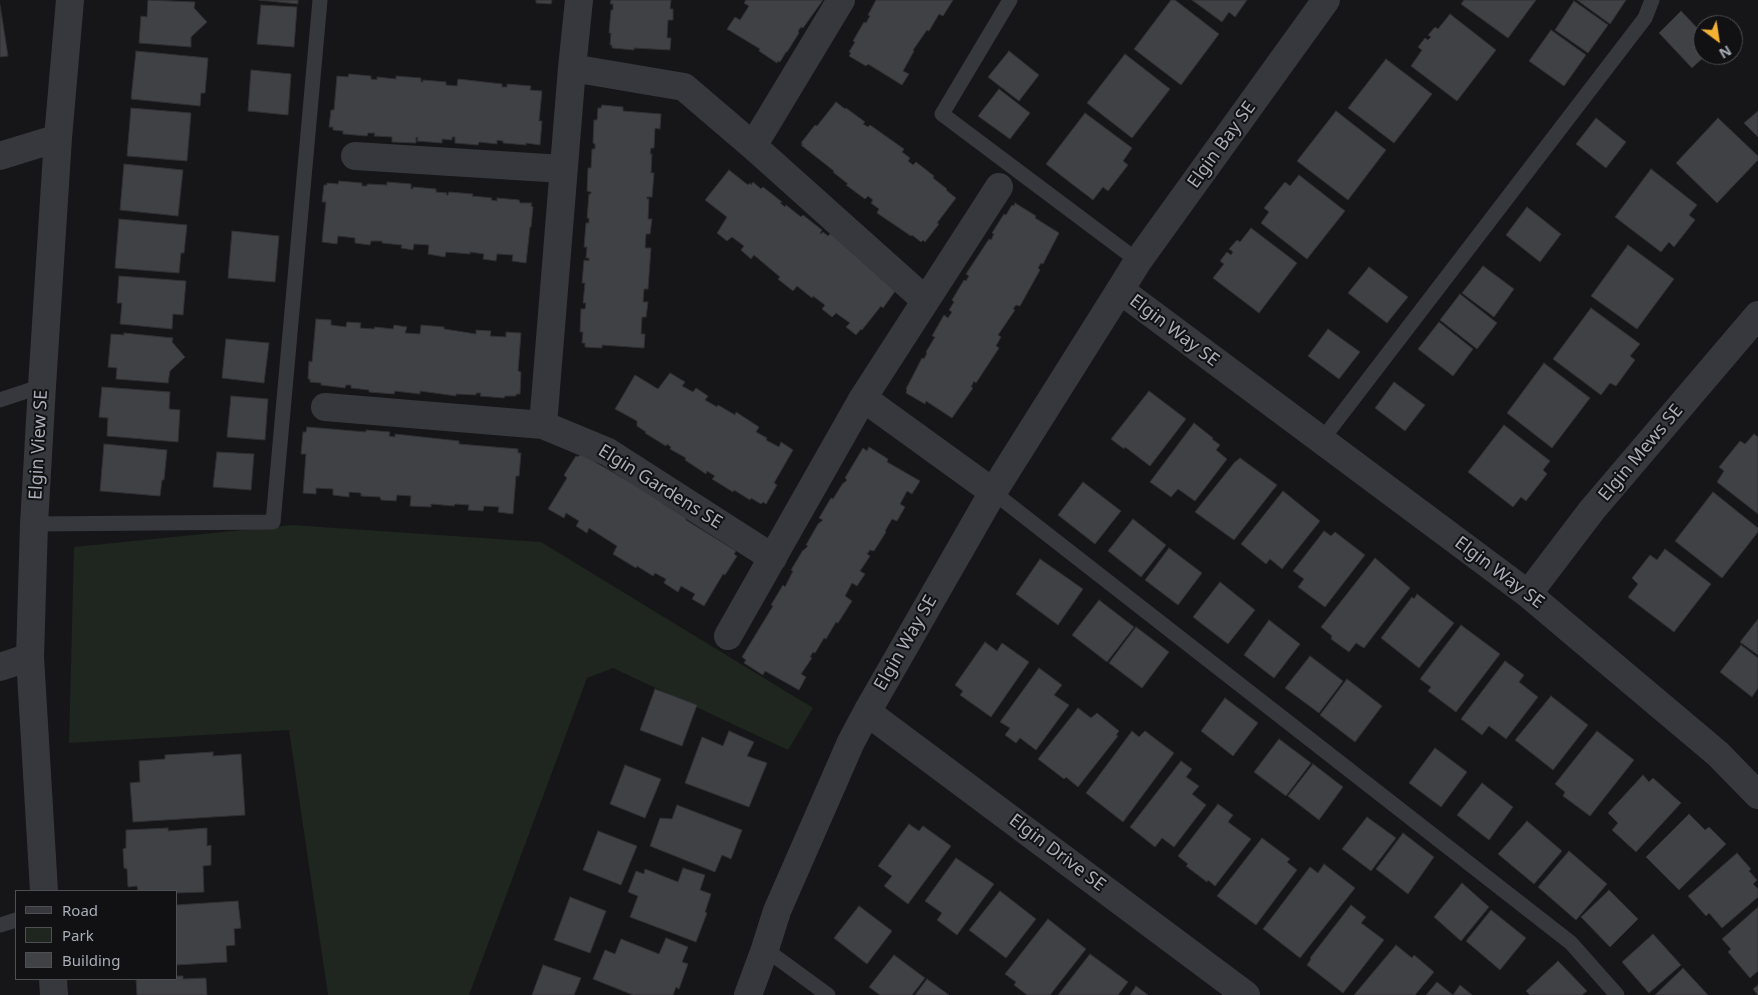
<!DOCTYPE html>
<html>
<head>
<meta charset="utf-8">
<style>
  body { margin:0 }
  #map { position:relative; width:1758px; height:995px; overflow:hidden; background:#161618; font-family:"Noto Sans",sans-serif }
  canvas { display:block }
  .legend { position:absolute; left:15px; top:890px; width:162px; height:90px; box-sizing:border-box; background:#111113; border:1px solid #4d4f55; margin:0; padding:6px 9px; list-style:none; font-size:15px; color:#a8adb8 }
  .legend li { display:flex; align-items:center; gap:10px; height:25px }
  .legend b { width:25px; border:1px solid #4d4f55 }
  .north { position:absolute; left:1693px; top:15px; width:50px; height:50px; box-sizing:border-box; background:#111113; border:1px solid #4d4f55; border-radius:50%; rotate:149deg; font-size:14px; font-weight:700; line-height:20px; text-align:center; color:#a8adb8 }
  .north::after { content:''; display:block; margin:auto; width:18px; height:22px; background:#f2b134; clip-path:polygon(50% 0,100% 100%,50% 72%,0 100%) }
</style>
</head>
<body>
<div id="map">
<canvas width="1758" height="995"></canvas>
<ul class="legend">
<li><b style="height:6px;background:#37383d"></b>Road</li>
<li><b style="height:14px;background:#1e261f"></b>Park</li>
<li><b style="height:14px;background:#404145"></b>Building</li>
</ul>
<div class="north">N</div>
</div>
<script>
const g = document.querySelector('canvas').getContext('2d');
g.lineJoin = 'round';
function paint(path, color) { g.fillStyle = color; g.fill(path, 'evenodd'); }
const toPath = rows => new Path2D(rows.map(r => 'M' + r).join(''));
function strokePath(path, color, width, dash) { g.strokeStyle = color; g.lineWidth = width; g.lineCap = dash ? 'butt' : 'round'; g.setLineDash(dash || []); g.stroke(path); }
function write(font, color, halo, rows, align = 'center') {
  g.font = font + ' "Noto Sans",sans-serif'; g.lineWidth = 4; g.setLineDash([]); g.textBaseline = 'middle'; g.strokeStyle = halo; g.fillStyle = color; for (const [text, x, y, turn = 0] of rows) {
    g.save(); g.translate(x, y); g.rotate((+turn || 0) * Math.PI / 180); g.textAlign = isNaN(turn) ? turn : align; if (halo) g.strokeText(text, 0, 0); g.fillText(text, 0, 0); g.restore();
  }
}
paint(toPath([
  [292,525,541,542,813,708,788,750,613,668,587,678,469,995,328,995,289,730,69,743,74,547]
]), '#1e261f');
const building = toPath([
  [148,0,195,2,194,8,207,22,191,37,191,47,139,43,141,16,147,17,148,0],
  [259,0,298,0,298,4,259,0],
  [536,0,552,0,551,4,536,3,536,0],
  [611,0,671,0,670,9,673,9,673,20,668,20,667,38,671,38,670,50,634,48,634,50,612,48,612,45,610,45,611,33,609,33,611,10,613,10,613,4,610,4,611,0],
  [746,0,823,0,803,28,801,27,798,31,799,33,787,52,786,52,780,62,778,61,777,63,759,51,760,49,727,29,735,17,740,20,749,6,744,3,746,0],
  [876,0,953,0,943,16,939,14,929,31,927,30,913,50,914,51,903,71,909,74,902,85,868,64,866,66,849,56,851,53,849,52,855,42,853,41,864,22,866,23,870,16,868,15,876,0],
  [1171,0,1175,0,1219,34,1181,85,1134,49,1171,0],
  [1192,0,1247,0,1235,17,1229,12,1222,22,1192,0],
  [1464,0,1536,0,1508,38,1461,4,1464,0],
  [1577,0,1626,0,1610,24,1577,0],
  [1574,1,1608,25,1588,53,1555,30,1574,1],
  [0,5,8,56,0,57,0,5],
  [261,5,297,7,294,47,257,44,261,5],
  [1681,11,1703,34,1703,55,1706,55,1692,68,1659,33,1681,11],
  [1450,14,1496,50,1457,101,1411,66,1422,50,1418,47,1425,38,1428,40,1431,37,1428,35,1435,27,1438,29,1450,14],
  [1551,30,1586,55,1564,86,1529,61,1551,30],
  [136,51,208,58,205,93,201,93,200,106,131,99,136,51],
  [1009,51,1039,75,1019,101,988,77,1009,51],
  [1125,54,1170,89,1132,138,1087,103,1125,54],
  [1386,59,1432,94,1394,143,1348,108,1386,59],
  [251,70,291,74,288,115,248,111,251,70],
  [349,74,371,76,371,79,377,80,377,77,396,79,396,76,421,78,421,82,423,82,423,80,446,82,446,85,457,86,458,79,502,84,502,87,507,87,507,84,531,86,530,90,542,91,539,121,542,121,540,145,526,143,526,145,503,143,503,141,497,140,497,144,479,142,478,145,455,143,455,137,452,137,452,140,442,139,442,143,417,141,418,138,416,137,416,143,392,142,392,137,374,136,375,133,368,133,367,136,343,134,343,131,333,130,333,127,329,127,331,110,334,110,337,76,348,77,349,74],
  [999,89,1030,113,1010,139,978,116,999,89],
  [836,102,845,109,846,108,865,122,863,124,868,127,870,125,904,149,902,152,910,158,908,161,913,165,916,162,934,176,933,178,947,189,946,190,956,198,937,223,939,224,925,242,923,240,921,242,912,235,911,236,877,213,879,209,871,203,873,200,868,196,865,199,846,185,848,184,833,172,834,171,801,145,803,144,801,143,815,125,817,126,836,102],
  [602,105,623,107,623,111,661,114,660,129,655,128,654,148,651,148,650,154,652,154,651,173,654,173,652,197,647,197,647,199,649,199,648,219,652,219,650,234,646,234,645,248,651,248,648,289,644,289,643,302,648,302,646,317,642,317,641,334,645,334,644,348,602,345,602,348,585,347,585,343,582,343,583,332,580,332,581,309,585,309,586,303,583,303,585,283,582,283,584,260,589,261,589,258,586,258,587,247,584,247,586,223,589,223,589,218,587,218,589,194,591,194,591,192,587,191,588,168,591,168,592,149,595,149,595,144,593,143,594,120,597,120,598,108,601,108,602,105],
  [131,108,191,113,187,161,127,156,131,108],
  [1336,111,1386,150,1348,200,1297,161,1336,111],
  [1758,111,1758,137,1744,123,1758,111],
  [1085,113,1132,148,1123,161,1128,165,1108,191,1103,187,1093,200,1046,164,1085,113],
  [1596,118,1626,142,1606,168,1576,144,1596,118],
  [1718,118,1758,156,1758,160,1717,203,1676,163,1718,118],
  [124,164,183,170,178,216,120,210,124,164],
  [1651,169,1697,205,1689,215,1695,220,1674,247,1669,242,1661,252,1615,217,1651,169],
  [729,170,748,185,750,183,751,185,753,182,761,189,763,187,782,202,780,203,785,207,786,205,801,217,803,215,822,230,820,233,821,234,823,232,828,236,831,233,896,290,883,308,881,306,862,330,861,329,856,335,846,327,850,323,836,313,832,317,822,309,825,305,813,296,812,298,797,286,793,291,778,279,780,277,754,255,751,259,741,250,744,246,732,237,727,241,717,233,727,217,705,200,729,170],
  [1299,175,1345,211,1307,259,1261,223,1269,212,1264,208,1285,182,1290,186,1299,175],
  [339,181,362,183,362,186,367,186,367,184,387,185,387,182,411,184,411,189,413,189,413,187,436,189,436,192,447,193,446,195,448,195,449,192,473,194,472,196,492,198,491,200,497,201,497,198,519,200,520,203,532,203,531,206,533,207,531,227,530,227,526,263,512,261,513,255,497,254,496,261,483,259,484,254,470,252,470,254,446,252,445,257,428,254,429,245,414,244,413,250,401,248,402,245,382,243,382,241,371,241,370,245,355,243,355,238,338,236,337,244,322,242,326,202,322,202,324,185,327,185,327,183,338,184,339,181],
  [1015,203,1036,216,1035,218,1059,233,1043,264,1041,263,1038,268,1040,270,1020,306,1016,305,1013,309,1015,310,998,335,1001,337,996,346,999,348,976,383,974,381,971,387,973,388,952,418,926,401,925,404,906,393,907,390,906,389,922,358,924,359,927,353,926,352,935,337,932,336,944,315,948,318,952,312,949,310,954,302,952,300,964,280,966,281,969,276,966,274,989,239,991,240,994,234,992,233,1004,214,1006,215,1012,205,1014,206,1015,203],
  [1527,207,1561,234,1540,262,1506,235,1527,207],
  [119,219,187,225,184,253,181,253,179,273,115,268,119,219],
  [1251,228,1297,263,1259,313,1213,278,1224,264,1220,261,1227,252,1231,255,1233,252,1229,249,1237,240,1240,242,1251,228],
  [232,231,279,236,275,282,228,278,232,231],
  [1628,245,1674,279,1637,329,1591,296,1628,245],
  [1483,266,1514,289,1494,317,1462,293,1483,266],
  [1369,267,1408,297,1387,323,1348,293,1369,267],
  [119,276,186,281,183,315,173,314,172,329,120,324,122,303,117,303,119,276],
  [1460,294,1497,323,1477,349,1440,320,1460,294],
  [1591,308,1640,344,1630,356,1635,360,1616,386,1610,383,1601,395,1553,359,1591,308],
  [316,319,331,320,331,325,346,327,347,322,361,323,360,328,374,329,375,327,393,329,394,325,407,327,405,333,420,334,421,325,444,327,444,329,476,334,476,330,491,331,490,336,506,337,506,332,521,333,518,371,521,372,520,394,516,394,516,396,505,396,504,398,480,396,481,393,476,393,476,395,456,394,456,396,420,391,420,394,395,391,394,394,369,392,369,390,351,388,351,385,346,385,345,388,321,385,321,383,310,382,310,379,308,379,309,361,312,362,316,319],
  [1439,322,1473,349,1453,376,1418,349,1439,322],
  [1328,329,1360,352,1339,379,1308,356,1328,329],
  [124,333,173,338,172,342,185,357,170,371,168,383,116,379,117,368,108,367,111,334,124,335,124,333],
  [226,339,269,343,264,383,222,378,226,339],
  [1544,363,1590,398,1552,448,1507,413,1544,363],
  [670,373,685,382,682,386,693,392,696,388,708,396,705,400,717,407,718,405,735,415,736,412,759,427,756,432,767,438,766,440,779,447,781,442,793,450,774,483,777,485,766,504,763,502,761,504,751,498,750,500,734,490,733,492,712,479,715,476,707,471,706,474,685,460,686,458,670,449,671,447,667,444,666,446,645,433,646,432,637,426,637,421,615,409,635,375,658,389,670,373],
  [1394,382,1425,405,1405,431,1375,408,1394,382],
  [102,387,170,392,169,409,180,410,178,442,107,436,108,418,99,417,102,387],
  [1149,391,1186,419,1150,466,1125,447,1124,449,1111,439,1149,391],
  [231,396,268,399,265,440,227,437,231,396],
  [1194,423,1213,438,1212,439,1220,445,1216,450,1227,459,1195,501,1178,489,1171,497,1150,482,1194,423],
  [1504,425,1550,461,1543,470,1547,474,1526,501,1521,497,1513,507,1468,472,1504,425],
  [307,427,366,432,366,430,390,432,389,436,395,437,395,434,459,441,459,444,518,449,518,453,521,453,519,476,516,476,513,514,498,512,499,507,484,506,483,511,468,510,469,505,455,504,454,506,431,504,431,507,410,506,411,496,397,495,396,501,381,500,380,497,361,496,361,493,349,492,349,497,333,495,333,489,316,488,316,494,303,493,306,454,301,454,303,432,306,432,307,427],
  [1754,434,1758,437,1758,514,1717,482,1724,471,1719,467,1740,441,1745,444,1754,434],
  [104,444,167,450,164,480,162,480,160,496,100,491,104,444],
  [869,447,888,459,887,462,920,481,912,494,907,491,900,504,905,507,897,521,892,519,885,531,886,532,874,551,870,550,867,554,870,556,860,571,865,574,857,586,852,583,845,596,852,601,838,623,836,622,826,639,824,638,815,653,813,652,810,657,812,658,801,674,806,677,799,690,765,671,763,675,744,663,746,660,742,657,773,606,771,605,783,585,785,587,793,571,791,570,803,550,804,550,808,546,806,545,818,524,823,520,819,518,831,498,833,499,843,483,844,483,847,480,845,478,863,448,867,451,869,447],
  [217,452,254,454,251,490,213,487,217,452],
  [581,454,663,501,662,503,686,518,686,520,736,551,734,554,737,556,725,575,723,574,704,606,692,599,695,594,681,586,678,592,664,583,666,579,655,573,653,576,637,566,636,568,613,554,617,546,589,528,587,533,576,526,579,521,566,513,564,518,548,509,567,478,564,475,576,456,578,457,581,454],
  [1240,458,1277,485,1234,540,1195,512,1234,463,1240,458],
  [1083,482,1121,511,1095,544,1058,515,1083,482],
  [1283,491,1320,521,1282,569,1270,559,1266,564,1241,544,1283,491],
  [1713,492,1758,528,1758,532,1722,578,1675,541,1713,492],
  [1133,519,1166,545,1141,577,1108,551,1133,519],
  [1324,531,1331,536,1335,532,1365,555,1325,607,1298,587,1304,579,1293,571,1324,531],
  [1169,548,1202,573,1178,605,1145,580,1169,548],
  [1665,549,1711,584,1674,632,1628,597,1638,584,1632,578,1650,555,1657,560,1665,549],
  [1375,558,1410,588,1364,648,1356,643,1349,652,1331,639,1332,636,1321,627,1375,558],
  [1040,559,1083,589,1058,625,1016,594,1040,559],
  [1220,582,1255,610,1228,644,1193,617,1220,582],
  [1417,594,1454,623,1419,668,1381,638,1412,597,1414,599,1417,594],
  [1099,600,1134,627,1107,662,1072,635,1099,600],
  [1758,619,1758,655,1740,642,1758,619],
  [1269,620,1300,644,1274,678,1244,655,1269,620],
  [1461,625,1500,654,1456,712,1428,691,1431,687,1420,679,1461,625],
  [1136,627,1169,652,1142,688,1109,663,1136,627],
  [985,642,997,651,1002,643,1029,662,991,717,960,695,963,691,955,685,985,642],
  [1741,645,1758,658,1758,688,1752,697,1720,672,1741,645],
  [1310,656,1343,681,1319,713,1285,688,1310,656],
  [1505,661,1524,675,1519,682,1538,697,1506,739,1489,726,1482,735,1461,719,1505,661],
  [1039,668,1062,685,1054,695,1069,705,1036,750,1020,738,1016,743,1005,735,1010,728,1000,722,1039,668],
  [1347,679,1382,706,1355,742,1320,715,1347,679],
  [655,689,697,705,682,746,640,730,655,689],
  [1551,696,1588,725,1553,770,1515,740,1551,696],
  [1225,698,1258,723,1233,756,1201,731,1225,698],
  [1078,708,1091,718,1097,713,1119,731,1116,735,1118,736,1078,787,1066,777,1064,779,1038,759,1078,708],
  [729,731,754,742,747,756,767,763,749,807,685,783,702,737,723,746,729,731],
  [1132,731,1139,737,1145,731,1174,753,1123,822,1086,793,1132,731],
  [1597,731,1634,760,1590,816,1563,796,1565,792,1555,784,1597,731],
  [1279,739,1311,763,1286,796,1254,772,1279,739],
  [1435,748,1467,772,1441,807,1409,783,1435,748],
  [213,752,213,756,241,754,245,815,133,822,130,783,140,782,139,761,165,759,165,755,213,752],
  [1181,761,1192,769,1186,777,1199,786,1192,794,1206,805,1174,847,1162,838,1155,847,1130,827,1181,761],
  [1313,764,1343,787,1319,820,1288,796,1313,764],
  [625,765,661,779,645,818,610,804,625,765],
  [1643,775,1649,782,1653,778,1681,803,1636,852,1612,830,1618,823,1608,813,1643,775],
  [1482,783,1513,807,1489,840,1457,815,1482,783],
  [1218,804,1233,815,1228,822,1251,839,1215,886,1208,880,1207,882,1186,866,1188,864,1178,856,1218,804],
  [677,805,742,830,731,859,722,855,715,872,650,846,660,818,672,819,677,805],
  [1689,814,1705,830,1709,827,1726,844,1679,890,1646,857,1689,814],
  [1367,817,1396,838,1371,871,1342,849,1367,817],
  [1527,821,1562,851,1534,884,1498,854,1527,821],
  [909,824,919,831,923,826,951,846,908,904,884,886,892,876,878,866,909,824],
  [168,828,168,831,207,828,207,846,211,845,211,865,203,866,204,892,176,893,176,891,138,891,137,886,128,887,127,869,124,868,123,849,126,848,126,830,168,828],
  [598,831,637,846,621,885,583,870,598,831],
  [1403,833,1434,857,1408,894,1376,869,1403,833],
  [1262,838,1290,859,1287,862,1297,870,1256,925,1217,896,1262,838],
  [1569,851,1607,884,1576,920,1538,887,1569,851],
  [1737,853,1751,869,1749,871,1757,880,1753,884,1758,889,1758,897,1722,928,1709,913,1706,916,1688,896,1737,853],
  [956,858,994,884,957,935,937,920,942,913,925,901,956,858],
  [1324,864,1355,888,1300,958,1263,929,1310,867,1318,873,1324,864],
  [683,868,705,875,700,890,711,894,705,912,707,913,696,942,630,917,638,896,628,892,636,871,644,874,645,869,678,882,683,868],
  [1462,883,1489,907,1461,941,1434,917,1462,883],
  [1609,890,1638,919,1610,947,1581,917,1609,890],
  [1000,891,1036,919,1006,958,969,930,1000,891],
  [570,897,606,911,590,953,554,940,570,897],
  [238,901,241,928,234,929,235,945,226,946,227,962,176,965,176,905,238,901],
  [1351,905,1366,917,1361,923,1384,940,1343,993,1307,965,1311,959,1310,958,1351,905],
  [859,906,892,931,867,964,834,938,859,906],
  [1758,907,1758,971,1750,978,1728,952,1731,949,1722,939,1758,907],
  [1491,910,1526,938,1500,970,1466,941,1491,910],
  [1048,919,1086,949,1050,995,1027,995,1014,985,1016,982,1005,974,1048,919],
  [1653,934,1681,965,1649,993,1622,962,1653,934],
  [666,938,688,947,682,962,688,964,679,989,676,987,673,995,633,995,593,979,605,950,615,954,621,939,659,954,666,938],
  [1396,945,1412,958,1414,955,1434,972,1415,995,1354,995,1396,945],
  [1090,954,1128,982,1118,995,1058,995,1090,954],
  [894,955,925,978,912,995,880,995,869,987,894,955],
  [1558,961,1587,991,1582,995,1530,995,1526,991,1558,961],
  [543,965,581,978,574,995,532,995,543,965],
  [1683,968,1708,995,1655,995,1683,968],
  [176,976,183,976,183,979,206,978,207,995,137,995,136,979,176,979,176,976],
  [927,979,949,995,915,995,927,979],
  [1437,982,1453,995,1460,985,1472,995,1426,995,1437,982],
  [1758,985,1758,995,1753,989,1758,985],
  [1136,986,1148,995,1130,995,1136,986]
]);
paint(building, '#404145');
strokePath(building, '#303034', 1);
strokePath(toPath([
  [1010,0,942,114,1138,261],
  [0,400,42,386],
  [1321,441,1645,18,1652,0],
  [993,492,1571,943,1617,995],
  [34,524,273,522,320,0],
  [0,925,16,920],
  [765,949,828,995]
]), '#37383d', 15);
strokePath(toPath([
  [841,0,753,146,925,300],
  [572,68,579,0],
  [753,146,684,87,572,68,543,425,608,452,773,558],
  [0,156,58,138],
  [355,156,563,169],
  [1120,290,1138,261,1326,0],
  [863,398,999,187],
  [325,407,543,425],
  [1528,594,1592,510,1758,315],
  [728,636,863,398,993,492],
  [0,667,30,657],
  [867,712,1246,995],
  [44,891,30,657,34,524,42,386,58,138,70,0],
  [53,979,54,995],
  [748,995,765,949,777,911,851,742,867,712,993,492,1120,290,1528,594,1718,754,1758,795]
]), '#37383d', 28);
write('18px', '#a8adb8', '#111113', [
  ["Elgin Bay SE",1222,145,-54],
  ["Elgin Way SE",1174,331,37],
  ["Elgin View SE",39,445,-87],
  ["Elgin Mews SE",1641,453,-50],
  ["Elgin Gardens SE",660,487,32],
  ["Elgin Way SE",1499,573,37],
  ["Elgin Way SE",906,643,-60],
  ["Elgin Drive SE",1057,853,37]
]);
</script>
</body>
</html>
